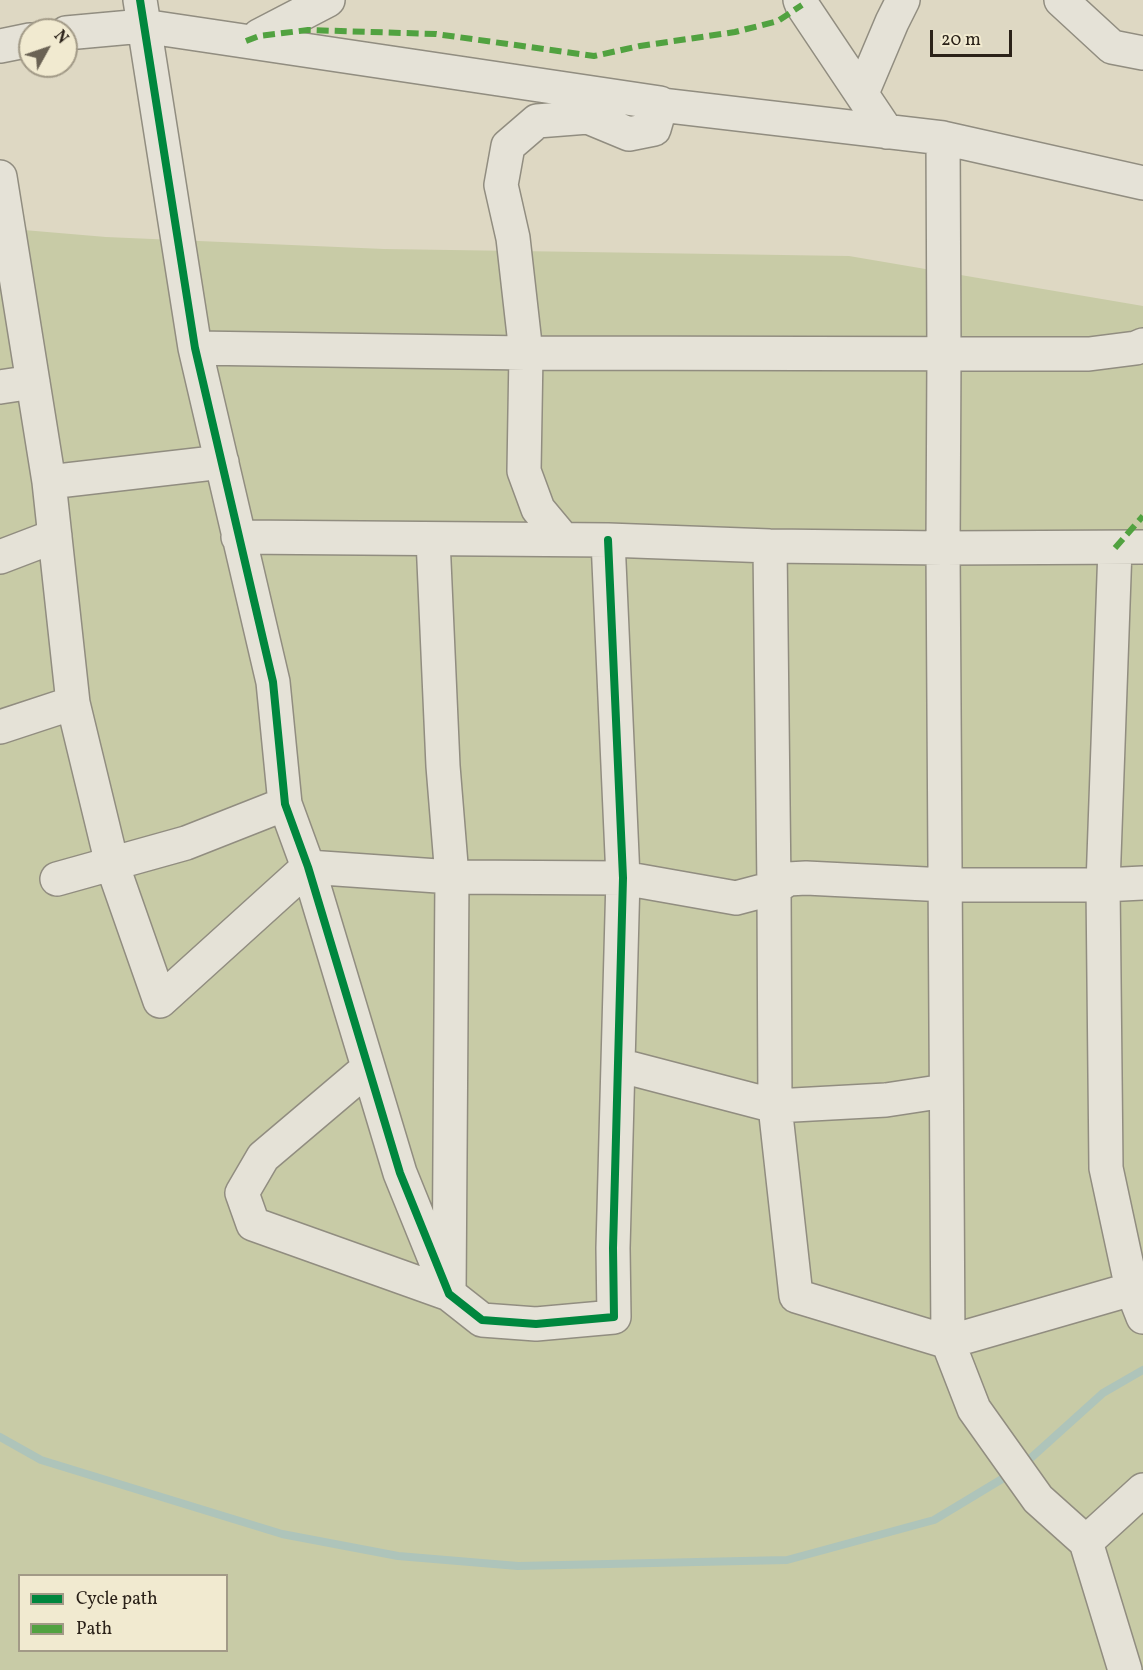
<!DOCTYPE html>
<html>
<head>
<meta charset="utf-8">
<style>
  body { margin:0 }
  #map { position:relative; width:1143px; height:1670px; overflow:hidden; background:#ded8c3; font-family:Vollkorn,serif }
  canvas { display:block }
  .legend { position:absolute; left:18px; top:1574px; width:210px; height:78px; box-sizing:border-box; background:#f1ead0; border:2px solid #a29a87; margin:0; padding:8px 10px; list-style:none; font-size:18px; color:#2b2219 }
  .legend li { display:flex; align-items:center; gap:12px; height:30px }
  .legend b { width:30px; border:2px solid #a29a87 }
  .north { position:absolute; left:18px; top:18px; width:60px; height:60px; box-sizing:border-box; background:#f1ead0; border:2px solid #a29a87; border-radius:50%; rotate:50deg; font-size:16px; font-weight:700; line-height:24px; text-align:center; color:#2b2219 }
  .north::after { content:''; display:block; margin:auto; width:21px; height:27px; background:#6a6254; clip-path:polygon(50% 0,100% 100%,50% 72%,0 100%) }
  .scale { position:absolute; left:930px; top:30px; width:82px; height:27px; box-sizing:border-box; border:3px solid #2b2219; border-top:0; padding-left:8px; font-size:18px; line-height:21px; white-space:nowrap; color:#2b2219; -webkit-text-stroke:4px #f1ead0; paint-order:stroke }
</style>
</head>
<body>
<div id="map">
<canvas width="1143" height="1670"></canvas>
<ul class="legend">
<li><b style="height:8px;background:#00873e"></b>Cycle path</li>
<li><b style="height:8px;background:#51a240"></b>Path</li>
</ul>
<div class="north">N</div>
<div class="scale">20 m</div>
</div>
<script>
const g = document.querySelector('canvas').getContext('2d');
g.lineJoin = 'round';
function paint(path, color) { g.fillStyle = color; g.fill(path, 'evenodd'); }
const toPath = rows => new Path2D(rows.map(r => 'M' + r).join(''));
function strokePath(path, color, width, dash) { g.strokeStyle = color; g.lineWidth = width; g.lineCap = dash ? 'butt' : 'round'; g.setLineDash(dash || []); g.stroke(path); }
paint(toPath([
  [0,228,106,237,384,249,849,256,1143,306,1143,1670,0,1670],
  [20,1576,226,1576,226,1650,20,1650]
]), '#c8cba6');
strokePath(toPath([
  [0,1437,41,1460,282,1534,398,1556,518,1566,787,1560,934,1520,1012,1473],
  [1022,1466,1103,1393,1143,1370]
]), '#aec4ba', 8);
const minor = toPath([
  [140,0,195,348,273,682,285,804,308,867,400,1173,449,1294,482,1320,536,1324,614,1317,613,1248,623,878,608,540],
  [800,0,802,5,887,132],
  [1061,0,1112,47,1143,53],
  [66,33,143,26,660,103,661,105,943,138,1143,183],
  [259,36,328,0],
  [0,46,30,40],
  [862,93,892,22,903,0],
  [943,138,944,354,943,548,948,1342,974,1409,1038,1499,1086,1542,1125,1670],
  [0,177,49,482,73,703,112,864,160,1001,308,867,452,877,623,878,736,898,774,888,788,879,806,878,946,885,1103,885,1143,883],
  [195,348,526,353,1089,354,1136,348,1143,345],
  [0,387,33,382],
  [49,482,222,462],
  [238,537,608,540,770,546,943,548,1143,547],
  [563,539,538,509,524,471,526,353,513,238,501,185,508,146,537,121,588,117,629,134,654,129,661,105],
  [770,546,774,888,775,1106,796,1296,948,1342,1132,1289,1143,1317],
  [1115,548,1103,885,1106,1168,1132,1289,1143,1287],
  [0,557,55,536],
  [0,727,73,703],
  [57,879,186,843,285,804],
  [618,1065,775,1106,886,1100,945,1091],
  [368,1068,263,1157,242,1193,253,1224,449,1294,452,877,443,766,433,539],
  [1086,1542,1143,1490]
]);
strokePath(minor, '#918d80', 36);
strokePath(minor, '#e5e2d7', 33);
strokePath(toPath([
  [246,41,259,36,308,30,436,34,594,56,640,46,735,32,778,21,802,5],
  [1115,548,1143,516]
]), '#51a240', 6, [12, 6]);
strokePath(toPath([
  [140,0,195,348,273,682,285,804,308,867,400,1173,449,1294,482,1320,536,1324,614,1317,613,1248,623,878,608,540]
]), '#00873e', 8);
</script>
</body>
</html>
